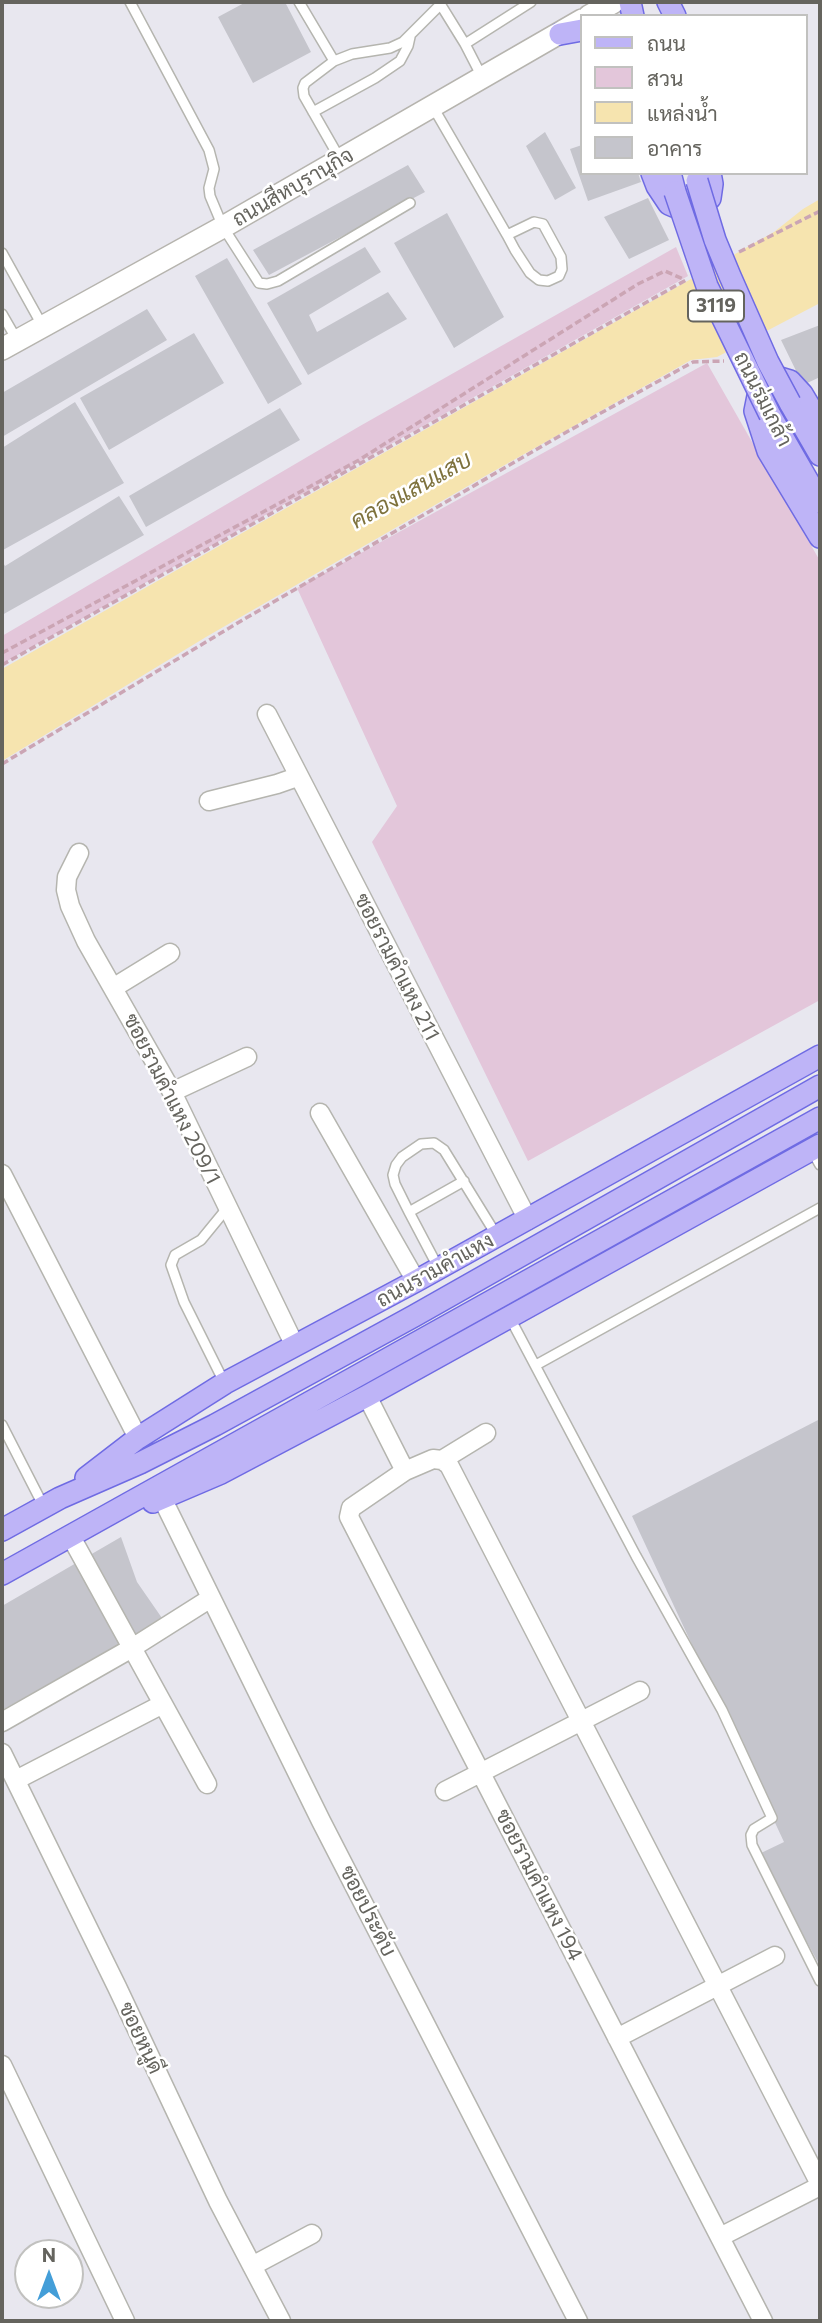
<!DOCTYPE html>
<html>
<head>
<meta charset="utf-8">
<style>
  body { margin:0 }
  #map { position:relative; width:822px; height:2323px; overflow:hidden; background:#e8e7ef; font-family:Commissioner,Sarabun,sans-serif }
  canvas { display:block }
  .frame { position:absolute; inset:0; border:4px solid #65645e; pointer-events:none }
  .legend { position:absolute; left:580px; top:14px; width:228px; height:161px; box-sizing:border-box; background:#fff; border:2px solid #c1c1bf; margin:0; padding:9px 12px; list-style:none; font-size:21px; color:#65645e }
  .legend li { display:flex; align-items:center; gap:14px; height:35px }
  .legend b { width:35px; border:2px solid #c1c1bf }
  .north { position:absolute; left:14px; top:2239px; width:70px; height:70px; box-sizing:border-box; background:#fff; border:2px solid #c1c1bf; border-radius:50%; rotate:0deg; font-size:19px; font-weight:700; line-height:28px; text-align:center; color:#65645e }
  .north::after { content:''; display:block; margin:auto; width:24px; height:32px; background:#449ed8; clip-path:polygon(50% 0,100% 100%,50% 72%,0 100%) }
</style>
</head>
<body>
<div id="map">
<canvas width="822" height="2323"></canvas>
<div class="frame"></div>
<ul class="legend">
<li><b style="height:9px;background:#beb4f7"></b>ถนน</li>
<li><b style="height:19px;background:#e3c6da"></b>สวน</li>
<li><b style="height:19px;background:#f6e4af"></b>แหล่งน้ำ</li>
<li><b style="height:19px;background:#c5c5cc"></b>อาคาร</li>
</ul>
<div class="north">N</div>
</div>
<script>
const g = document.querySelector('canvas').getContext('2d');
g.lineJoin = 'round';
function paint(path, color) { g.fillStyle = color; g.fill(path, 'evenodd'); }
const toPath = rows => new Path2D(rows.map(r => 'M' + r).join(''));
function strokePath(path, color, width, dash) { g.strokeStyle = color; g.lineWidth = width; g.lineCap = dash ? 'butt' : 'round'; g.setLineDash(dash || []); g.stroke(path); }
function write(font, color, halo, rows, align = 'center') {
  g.font = font + ' Commissioner,Sarabun,sans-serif'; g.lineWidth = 5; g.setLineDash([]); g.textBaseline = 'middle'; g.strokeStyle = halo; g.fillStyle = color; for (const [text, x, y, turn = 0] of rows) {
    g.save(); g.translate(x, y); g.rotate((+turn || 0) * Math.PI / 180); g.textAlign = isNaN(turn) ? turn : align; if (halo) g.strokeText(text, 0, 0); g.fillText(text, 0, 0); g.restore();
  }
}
paint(toPath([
  [676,247,688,276,2,664,2,636,360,426],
  [707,363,820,561,820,1000,528,1161,372,842,397,806,297,588]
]), '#e3c6da');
paint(toPath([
  [820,199,820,303,717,357,691,360,487,475,206,637,2,761,2,669,774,232,803,209]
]), '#f6e4af');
paint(toPath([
  [246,2,285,2,311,52,253,83,218,17],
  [545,132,576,188,555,200,526,146],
  [582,145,582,173,638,173,641,182,588,201,570,149],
  [408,165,425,192,269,275,253,250],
  [648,198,669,240,629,259,604,217],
  [447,213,504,317,454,348,394,243],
  [365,247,381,272,309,315,317,332,388,292,407,319,308,375,267,303],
  [227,258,302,384,268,404,195,276],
  [147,309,167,340,2,437,2,393],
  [820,325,820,377,803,385,781,340],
  [194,333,224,383,109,450,80,398],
  [75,402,124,483,3,550,2,448],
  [280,408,300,440,146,527,129,496],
  [119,496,144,535,2,615,2,561,5,566],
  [820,1419,820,1966,759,1854,784,1842,632,1516],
  [121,1537,137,1582,164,1621,2,1710,2,1606]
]), '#c5c5cc');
const service = toPath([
  [130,2,209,150,214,169,209,188,210,196,223,227,259,283,267,284,278,281,410,203],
  [299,2,334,61,305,83,303,88,304,96,340,159],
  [439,2,465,44,482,77],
  [465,44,531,2],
  [334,61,352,54,390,48,403,42,440,5],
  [433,107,469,169,507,235,515,250,530,273,539,280,548,281,559,276,562,269,561,257,543,224,534,222,507,235],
  [313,112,375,78,400,61,408,46,410,37],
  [2,253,42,325],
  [2,314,17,340],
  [812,1151,820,1165],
  [409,1212,464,1181],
  [438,1267,409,1212,395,1184,393,1175,396,1165,402,1157,421,1144,434,1143,444,1150,497,1236],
  [510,1318,636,1556,722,1710,772,1818,754,1829,751,1835,752,1845,820,1981],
  [536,1365,820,1208],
  [224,1382,184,1302,171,1265,175,1255,201,1240,228,1207],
  [2,1425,44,1507]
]);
const minor = toPath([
  [267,714,528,1220],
  [209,801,277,784,297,777],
  [79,853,67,877,66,890,70,906,86,941,172,1092,295,1346],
  [113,988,170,953],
  [172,1092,247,1057],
  [320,1113,416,1281],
  [2,1174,138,1438],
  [367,1396,405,1471],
  [442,1460,486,1433],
  [162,1498,321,1821,578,2321],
  [70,1535,207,1784],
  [2,1722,132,1648,211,1598],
  [2,1753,117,1987,218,2201,281,2321],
  [16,1780,163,1704],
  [445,1791,640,1691],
  [617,2038,775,1956],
  [2,2065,125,2321],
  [720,2237,820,2186],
  [252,2266,312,2234],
  [763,2321,349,1517,351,1508,405,1471,433,1459,442,1460,449,1465,820,2184]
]);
const secondary = toPath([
  [589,16,614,2],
  [2,349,223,227,582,20]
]);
const primary = toPath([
  [630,2,633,16],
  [668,2,675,16],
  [560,34,582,30],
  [652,173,657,186,669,204,683,210,698,206,710,198,712,184,710,173],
  [670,173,675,192],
  [790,403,820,455],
  [770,415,820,502],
  [820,424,802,394,790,381,780,378,767,383,758,396,755,411,768,451,820,537],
  [86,1478,138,1438,225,1383,416,1281,820,1056],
  [153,1502,221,1473,367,1396,820,1145],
  [2,1530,60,1498,140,1463,215,1425,414,1316,820,1086],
  [2,1574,820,1118]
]);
strokePath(service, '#b5b5af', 12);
strokePath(minor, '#b5b5af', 21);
strokePath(secondary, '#b6b4ae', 24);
strokePath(primary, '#6f6be3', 24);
strokePath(toPath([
  [739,252,820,211],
  [2,653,359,460,638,284,665,271,683,279],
  [2,665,686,280],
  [2,764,246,618,563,434,693,362,724,361]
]), '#cba5b4', 3.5, [7, 3.5]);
strokePath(service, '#fff', 9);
strokePath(minor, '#fff', 18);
strokePath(secondary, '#fff', 21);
strokePath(primary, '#beb4f7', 21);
const primaryBridge = toPath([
  [697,181,715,240,730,276,768,362,790,403],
  [675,192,707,286,770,415]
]);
strokePath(primaryBridge, '#6f6be3', 24, []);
strokePath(primaryBridge, '#beb4f7', 21);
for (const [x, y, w] of [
  [716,306,56]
]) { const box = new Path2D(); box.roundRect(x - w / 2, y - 15.5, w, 31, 5); g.fillStyle = '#fff'; g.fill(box); strokePath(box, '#65645e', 2); }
write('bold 19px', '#65645e', null, [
  ["3119",716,306]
]);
write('21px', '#65645e', '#fff', [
  ["ถนนสีหบุรานุกิจ",293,187,-30],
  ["ถนนร่มเกล้า",763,399,63],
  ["ซอยรามคำแหง 211",397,967,63],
  ["ซอยรามคำแหง 209/1",172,1099,63],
  ["ถนนรามคำแหง",435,1270,-29],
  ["ซอยรามคำแหง 194",539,1885,63],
  ["ซอยประดับ",368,1911,63],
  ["ซอยหนูดี",141,2038,65]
]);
write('italic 23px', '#7e723d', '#fff', [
  ["คลองแสนแสบ",411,490,-29]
]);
</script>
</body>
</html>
